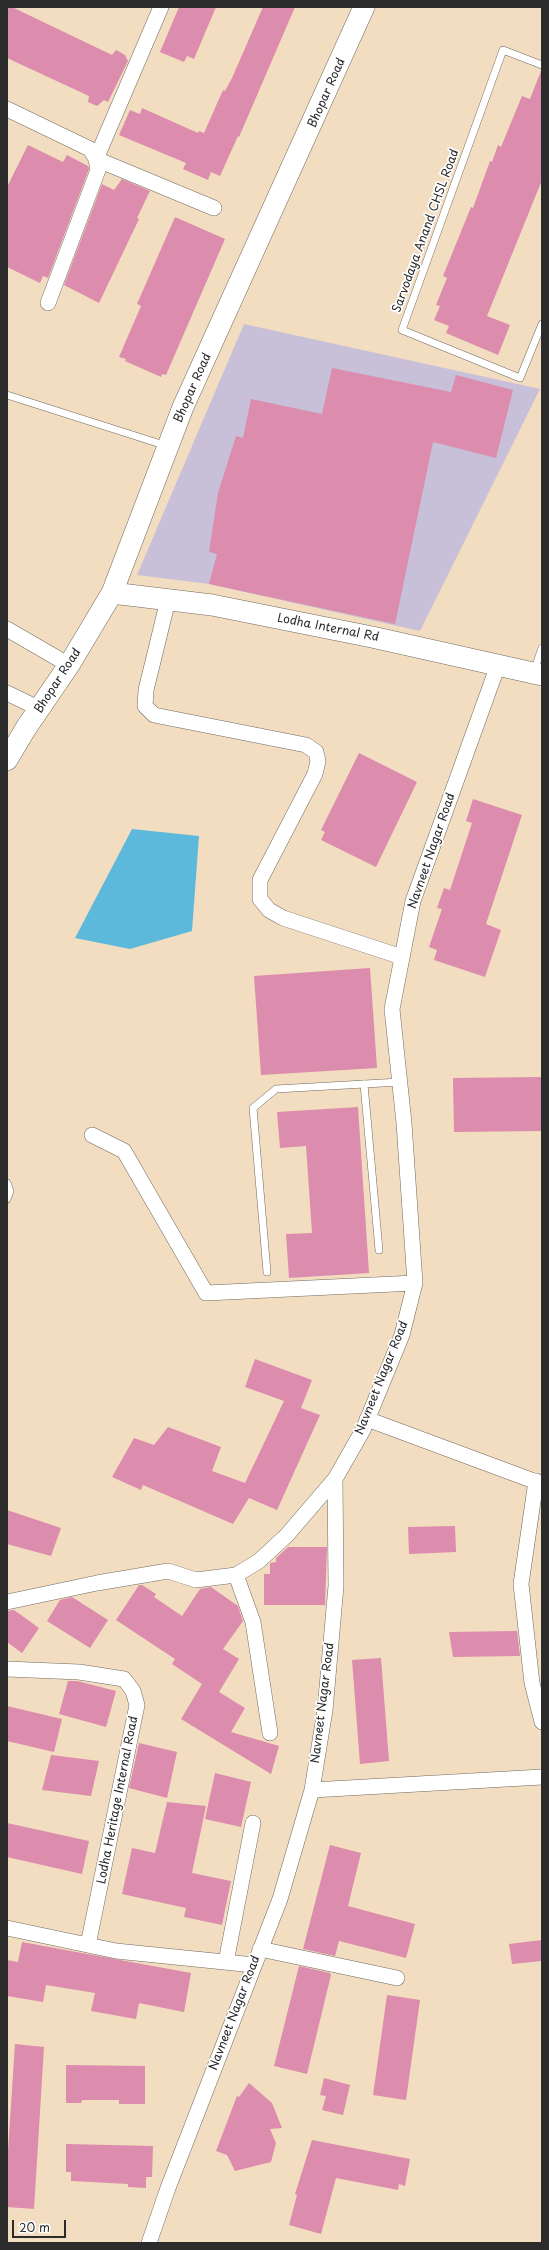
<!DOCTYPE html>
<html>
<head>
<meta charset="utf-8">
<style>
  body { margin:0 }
  #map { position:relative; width:549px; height:2250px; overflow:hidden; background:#f2ddc0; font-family:"Playpen Sans",sans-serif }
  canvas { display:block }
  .frame { position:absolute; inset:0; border:8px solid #2b2b2b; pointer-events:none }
  .scale { position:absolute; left:12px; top:2220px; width:54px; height:18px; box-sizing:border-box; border:2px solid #2b2b2b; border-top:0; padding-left:5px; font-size:12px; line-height:14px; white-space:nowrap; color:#2b2b2b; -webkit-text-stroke:3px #fff; paint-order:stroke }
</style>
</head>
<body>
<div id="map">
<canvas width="549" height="2250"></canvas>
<div class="frame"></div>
<div class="scale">20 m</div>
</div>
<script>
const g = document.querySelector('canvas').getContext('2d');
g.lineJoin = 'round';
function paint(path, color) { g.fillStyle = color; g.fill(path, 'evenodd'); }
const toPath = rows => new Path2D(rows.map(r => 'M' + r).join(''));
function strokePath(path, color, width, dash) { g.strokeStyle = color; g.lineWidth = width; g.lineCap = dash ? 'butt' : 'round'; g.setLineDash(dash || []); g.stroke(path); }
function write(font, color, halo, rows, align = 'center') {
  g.font = font + ' "Playpen Sans",sans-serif'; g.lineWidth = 3.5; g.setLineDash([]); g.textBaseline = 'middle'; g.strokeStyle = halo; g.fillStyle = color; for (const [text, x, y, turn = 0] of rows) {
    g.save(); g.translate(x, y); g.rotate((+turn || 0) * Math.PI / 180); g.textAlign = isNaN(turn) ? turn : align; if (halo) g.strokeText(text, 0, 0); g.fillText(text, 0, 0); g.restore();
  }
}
paint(toPath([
  [244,324,540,389,420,631,209,584,137,575]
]), '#c8bfd8');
paint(toPath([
  [132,829,199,836,192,931,130,949,75,938]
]), '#5db9db');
paint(toPath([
  [7,7,12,7,112,55,116,50,125,55,128,61,108,102,104,100,97,106,88,102,89,96,7,58],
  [179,7,216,7,194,59,187,56,184,62,160,52],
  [263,7,295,7,239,137,238,136,220,176,211,172,208,180,183,169,186,163,119,135,130,110,140,114,142,108,198,133,199,131,204,133,223,90,225,91,232,78],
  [541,71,542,180,487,316,510,325,498,355,446,333,449,326,434,320,440,306,436,305,447,278,443,276,471,207,473,208,490,161,492,162,498,145,501,147,522,96,530,99],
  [28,145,63,162,67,155,88,166,89,169,48,278,43,276,40,283,7,267,7,187],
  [122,179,150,191,137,218,139,219,99,303,64,285,102,184,114,190],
  [175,217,225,239,166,375,162,374,161,377,125,361,126,359,119,357,141,306,137,304],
  [332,368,451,392,456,375,513,390,496,458,433,442,395,624,209,584,217,554,209,552,218,493,236,436,243,438,251,399,322,414],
  [359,753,417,782,376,867,321,840,325,832,321,830],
  [473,799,522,815,486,924,501,930,485,977,434,960,437,950,429,947,442,909,437,908,444,888,450,890,472,823,466,821],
  [370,968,377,1068,261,1075,254,976],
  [542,1077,542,1131,454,1132,453,1078],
  [358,1107,369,1273,289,1278,286,1234,312,1233,306,1146,280,1148,277,1112],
  [255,1359,312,1380,301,1408,320,1415,277,1510,249,1498,233,1524,143,1485,141,1490,112,1477,134,1438,154,1445,168,1427,221,1447,212,1471,245,1483,284,1401,245,1387],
  [7,1510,61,1528,51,1556,7,1544],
  [455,1526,456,1552,409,1554,408,1527],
  [288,1547,327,1547,325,1605,264,1605,264,1574,270,1574,270,1563,276,1562,276,1558],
  [139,1585,142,1585,156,1594,154,1597,182,1616,200,1589,211,1587,238,1606,243,1621,223,1649,239,1659,219,1692,245,1708,231,1732,279,1746,271,1774,181,1719,202,1684,172,1664,175,1659,116,1620],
  [72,1597,108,1620,90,1648,47,1621,60,1600],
  [14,1610,39,1628,22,1653,7,1642,7,1611],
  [517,1631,520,1656,453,1657,449,1632],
  [381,1658,389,1761,360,1764,352,1660],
  [68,1681,77,1681,116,1691,106,1727,59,1714],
  [7,1706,62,1719,54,1752,7,1741],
  [139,1743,177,1752,167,1798,129,1788],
  [51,1755,99,1761,91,1796,42,1790],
  [215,1773,251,1782,241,1827,205,1819],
  [167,1802,206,1806,192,1873,231,1881,222,1925,184,1917,186,1908,122,1894,132,1848,155,1853],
  [7,1823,89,1841,82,1874,7,1857],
  [330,1845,361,1853,348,1906,415,1924,406,1958,339,1941,335,1956,303,1949],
  [542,1940,542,1961,512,1964,509,1944],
  [22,1942,191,1973,184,2012,139,2003,136,2019,91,2011,95,1993,46,1985,43,2002,7,1996,7,1960,18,1962],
  [299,1966,330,1973,331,1975,307,2074,274,2066],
  [387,1995,420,2000,406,2100,373,2095],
  [15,2044,44,2047,34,2209,7,2207,7,2166],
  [66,2065,145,2066,145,2104,119,2104,119,2100,82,2100,81,2103,66,2103],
  [324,2078,350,2085,343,2115,322,2110,326,2096,320,2095],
  [249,2083,272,2103,282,2128,270,2129,276,2143,271,2162,235,2171,227,2155,216,2151,237,2096,239,2097],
  [312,2140,410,2159,405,2186,399,2184,398,2190,336,2178,321,2234,289,2225,297,2195,295,2194],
  [66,2144,153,2146,152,2177,146,2177,146,2188,128,2187,128,2184,71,2181,71,2172,66,2172]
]), '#dc8cac');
const lane = toPath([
  [542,65,503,50,402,330,520,378,542,324],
  [7,395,167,446],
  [534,671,542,648],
  [364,1084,379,1250],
  [7,1183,10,1191,7,1199],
  [267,1272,253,1108,276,1089,400,1082]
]);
const street = toPath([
  [161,7,96,159,214,208],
  [7,109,90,149,96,159,98,170,48,303],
  [168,600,146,690,145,706,154,715,306,745,316,752,318,761,315,774,260,880,260,899,269,910,283,918,402,957],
  [7,629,69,665],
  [7,693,40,709],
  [92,1135,124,1151,206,1293,415,1283],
  [367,1419,542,1484],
  [536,1481,521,1584,532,1683,542,1722],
  [236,1575,253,1622,270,1733],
  [7,1602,97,1583,168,1571,196,1580,236,1575,259,1561,287,1535,335,1479],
  [7,1669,79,1672,124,1679,133,1691,137,1705,88,1945],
  [312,1790,542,1777],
  [7,1928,116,1951,254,1965],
  [260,1949,397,1978],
  [226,1962,253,1823],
  [149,2243,168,2188,280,1899,312,1790,325,1710,336,1586,335,1479,363,1430,402,1335,415,1283,404,1123,392,1009,413,901,498,665]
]);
const secondary = toPath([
  [112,593,212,605,372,637,542,675],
  [7,760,26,728,69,665,112,593,183,407,364,7]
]);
strokePath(lane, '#71695f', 8);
strokePath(street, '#71695f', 16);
strokePath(secondary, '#71695f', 22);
strokePath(lane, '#fff', 7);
strokePath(street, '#fff', 15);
strokePath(secondary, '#fff', 21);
write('12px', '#2b2b2b', '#fff', [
  ["Bhopar Road",327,93,-66],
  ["Sarvodaya Anand CHSL Road",426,231,-70],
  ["Bhopar Road",193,388,-66],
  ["Lodha Internal Rd",328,628,11],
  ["Bhopar Road",58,681,-57],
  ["Navneet Nagar Road",432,851,-71],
  ["Navneet Nagar Road",382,1378,-68],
  ["Navneet Nagar Road",323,1703,-83],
  ["Lodha Heritage Internal Road",118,1800,-79],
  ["Navneet Nagar Road",235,2013,-69]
]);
</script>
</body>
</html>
